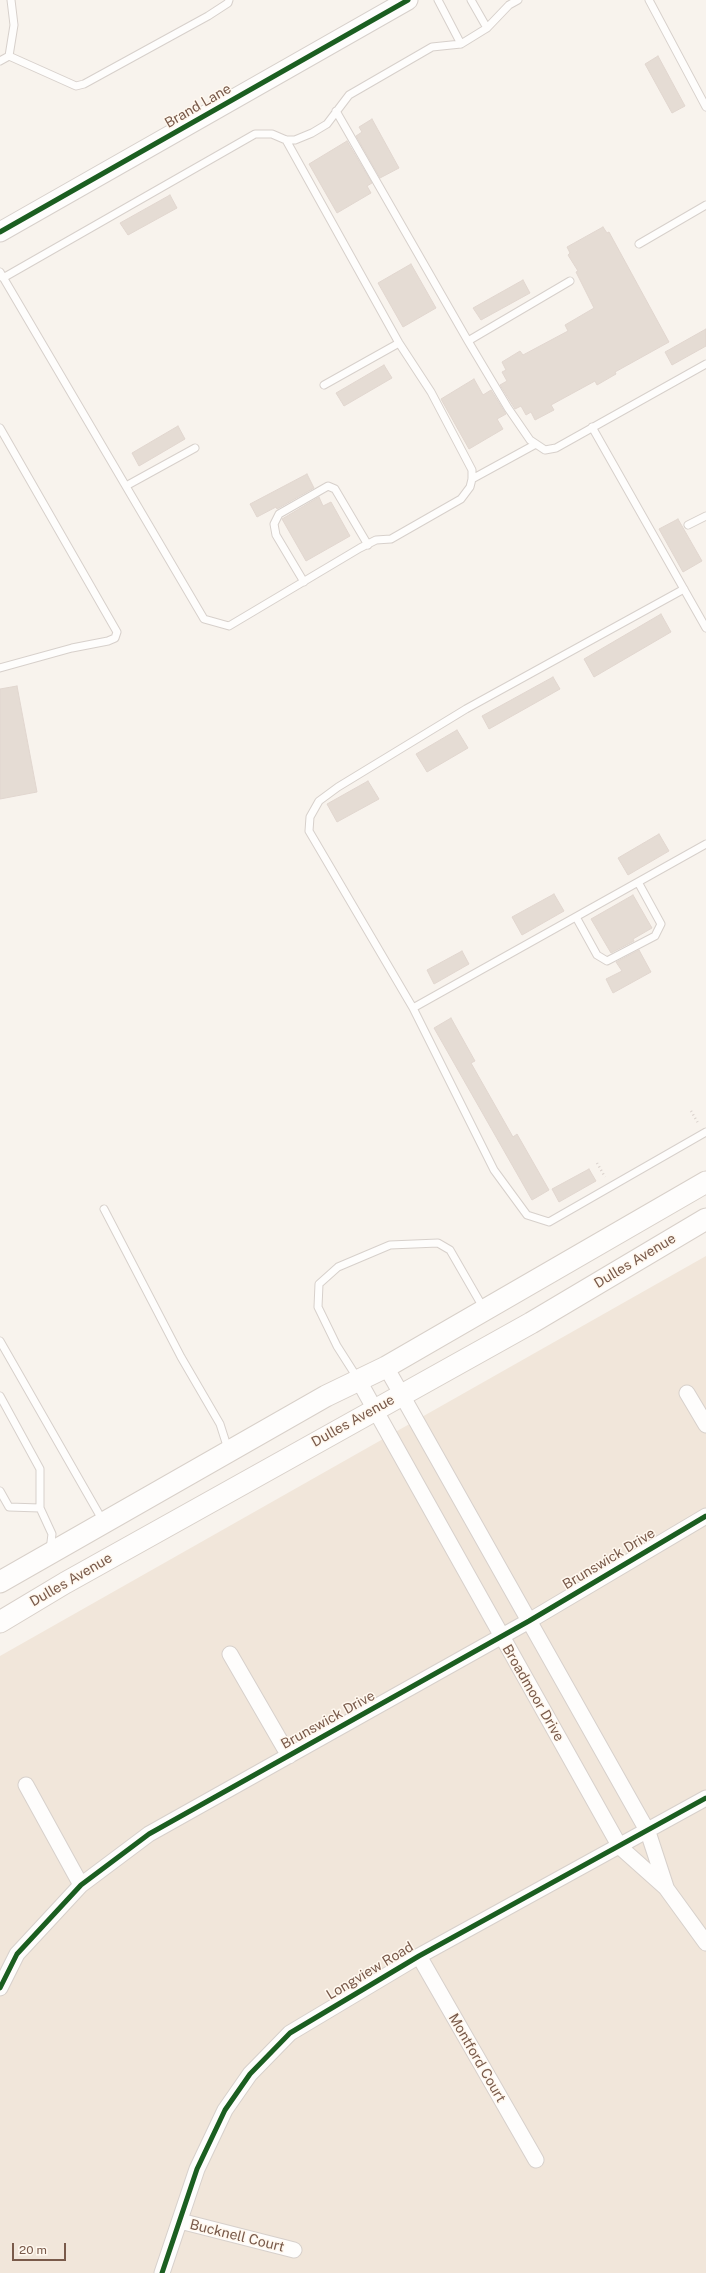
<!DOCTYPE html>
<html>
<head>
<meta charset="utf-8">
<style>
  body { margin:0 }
  #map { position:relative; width:706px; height:2273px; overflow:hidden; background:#f8f3ed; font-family:"Public Sans",sans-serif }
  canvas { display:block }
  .scale { position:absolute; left:12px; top:2243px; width:54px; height:18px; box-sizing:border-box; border:2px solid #795a4a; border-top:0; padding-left:5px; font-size:12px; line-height:14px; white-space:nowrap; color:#795a4a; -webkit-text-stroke:3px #fff8ef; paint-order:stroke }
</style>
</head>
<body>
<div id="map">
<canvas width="706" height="2273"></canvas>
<div class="scale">20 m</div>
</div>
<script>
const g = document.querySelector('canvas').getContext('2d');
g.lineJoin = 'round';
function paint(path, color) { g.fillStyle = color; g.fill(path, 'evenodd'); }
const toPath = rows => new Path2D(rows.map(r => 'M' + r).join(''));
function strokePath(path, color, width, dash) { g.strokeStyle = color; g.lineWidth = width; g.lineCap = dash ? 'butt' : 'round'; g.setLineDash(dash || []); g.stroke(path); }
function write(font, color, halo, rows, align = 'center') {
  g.font = font + ' "Public Sans",sans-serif'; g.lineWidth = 3; g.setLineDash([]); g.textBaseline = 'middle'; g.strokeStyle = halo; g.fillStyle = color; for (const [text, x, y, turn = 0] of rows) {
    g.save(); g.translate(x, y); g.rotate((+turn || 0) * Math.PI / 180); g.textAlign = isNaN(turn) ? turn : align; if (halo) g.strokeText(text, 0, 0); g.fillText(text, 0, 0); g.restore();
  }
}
paint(toPath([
  [706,1256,706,2273,0,2273,0,1656]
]), '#f1e6da');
const building = toPath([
  [658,56,685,106,672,113,645,64,658,56],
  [372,119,399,168,380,178,356,136,362,132,359,127,372,119],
  [347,141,372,183,367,186,371,193,337,213,309,164,347,141],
  [170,195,177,208,128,235,120,223,170,195],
  [603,227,607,233,609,232,669,342,615,372,616,374,597,385,595,381,551,405,554,410,535,420,531,412,526,415,521,406,515,409,500,385,507,381,502,372,506,370,502,362,520,351,523,355,568,331,565,325,594,308,576,272,578,271,568,255,570,253,567,247,603,227],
  [411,264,436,308,403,327,378,283,411,264],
  [523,280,530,293,481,320,473,308,523,280],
  [706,329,706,346,672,365,665,352,706,329],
  [384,365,392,378,344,406,336,393,384,365],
  [474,379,483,395,491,390,506,414,497,419,503,429,469,449,441,399,474,379],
  [178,426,185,439,139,466,132,453,178,426],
  [307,474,314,488,277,509,276,507,257,517,250,504,307,474],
  [319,497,323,506,331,502,350,536,306,561,282,519,319,497],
  [678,519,702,561,683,572,659,529,678,519],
  [661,614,671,632,594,677,584,659,661,614],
  [553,677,560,689,489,729,482,716,553,677],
  [17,686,37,792,0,799,0,689,17,686],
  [457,730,468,748,427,772,416,754,457,730],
  [368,781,379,799,337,822,327,804,368,781],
  [659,834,669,851,628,875,618,858,659,834],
  [554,894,564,911,522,935,512,917,554,894],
  [633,895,652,928,633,939,634,941,611,953,591,919,633,895],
  [639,950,651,972,613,993,606,979,622,971,616,962,639,950],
  [462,951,469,964,434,984,427,970,462,951],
  [451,1018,475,1061,471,1063,513,1137,517,1134,549,1190,532,1200,434,1028,451,1018],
  [589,1169,596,1181,559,1202,552,1189,589,1169]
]);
paint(building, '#e5dcd4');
strokePath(building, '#e1d6cf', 1);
const service = toPath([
  [438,0,461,44],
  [471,0,487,28],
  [649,0,706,107],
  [9,56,76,86,84,84,208,16,228,3,229,0],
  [9,56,14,25,11,0],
  [0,61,9,56],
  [336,111,468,341,508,408,530,440,545,450,556,448,706,364],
  [639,244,706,205],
  [0,272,204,619,229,626,360,548,376,540,391,539,461,499,470,487,472,479,472,470,431,392,399,343,286,140],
  [3,278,255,134,272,134,286,140,295,140,312,133,327,124,349,95,432,47,461,44,487,28,509,5,518,0],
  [468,341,570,281],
  [324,385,399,343],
  [592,427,706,628],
  [0,428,117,632,115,638,108,641,72,648,0,668],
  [472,479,536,444],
  [126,486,195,448],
  [688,525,706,516],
  [304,582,276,535,274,524,279,514,328,486,335,489,368,545],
  [684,589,466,709,338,787,319,801,310,817,309,831,413,1008,494,1170,527,1215,549,1222,706,1132],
  [576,917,597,955,607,961,655,936,661,924,638,882],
  [413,1008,706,844],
  [104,1209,181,1357,220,1424,228,1449],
  [0,1341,103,1521],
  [358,1379,337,1346,318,1307,319,1284,338,1267,390,1245,438,1243,450,1250,484,1309],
  [0,1396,40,1469,40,1508,52,1534,50,1550],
  [0,1491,9,1507,40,1508]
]);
const minor = toPath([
  [386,1367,648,1832,666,1887],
  [359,1381,620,1847,666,1888,706,1943],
  [687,1393,706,1425],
  [230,1654,289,1756],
  [26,1785,81,1885],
  [419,1956,536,2160],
  [0,1988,17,1954,81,1885,149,1834,529,1621,706,1516],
  [180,2221,294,2250],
  [162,2273,197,2169,225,2110,250,2074,290,2033,419,1956,706,1798]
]);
const tertiary = toPath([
  [0,232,408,0]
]);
const secondary = toPath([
  [0,1582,326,1396,386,1367,706,1182],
  [0,1622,65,1583,531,1323,706,1219]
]);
strokePath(service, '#d7d0cb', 9);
strokePath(minor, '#d7d0cb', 17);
strokePath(tertiary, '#d7d0cb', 21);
strokePath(secondary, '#d8d0c9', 23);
strokePath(toPath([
  [691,1111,698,1123],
  [597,1163,605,1177]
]), '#dbd3ce', 2.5, [1, 3]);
strokePath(service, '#fefdfc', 7);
strokePath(minor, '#fefdfc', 15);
strokePath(tertiary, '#fefdfc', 19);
strokePath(secondary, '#fefdfc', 21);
strokePath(toPath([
  [0,232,408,0],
  [0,1988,17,1954,81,1885,149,1834,529,1621,706,1516],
  [162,2273,197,2169,225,2110,250,2074,290,2033,419,1956,706,1798]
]), '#1b5e20', 5);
write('14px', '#795a4a', '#fff8ef', [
  ["Brand Lane",198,106,-30],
  ["Dulles Avenue",635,1261,-31],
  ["Dulles Avenue",353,1421,-29],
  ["Brunswick Drive",609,1559,-31],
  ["Dulles Avenue",71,1580,-30],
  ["Broadmoor Drive",533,1693,60],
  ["Brunswick Drive",328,1720,-29],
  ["Longview Road",370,1971,-31],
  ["Montford Court",477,2058,60],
  ["Bucknell Court",237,2236,14]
]);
</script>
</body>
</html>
